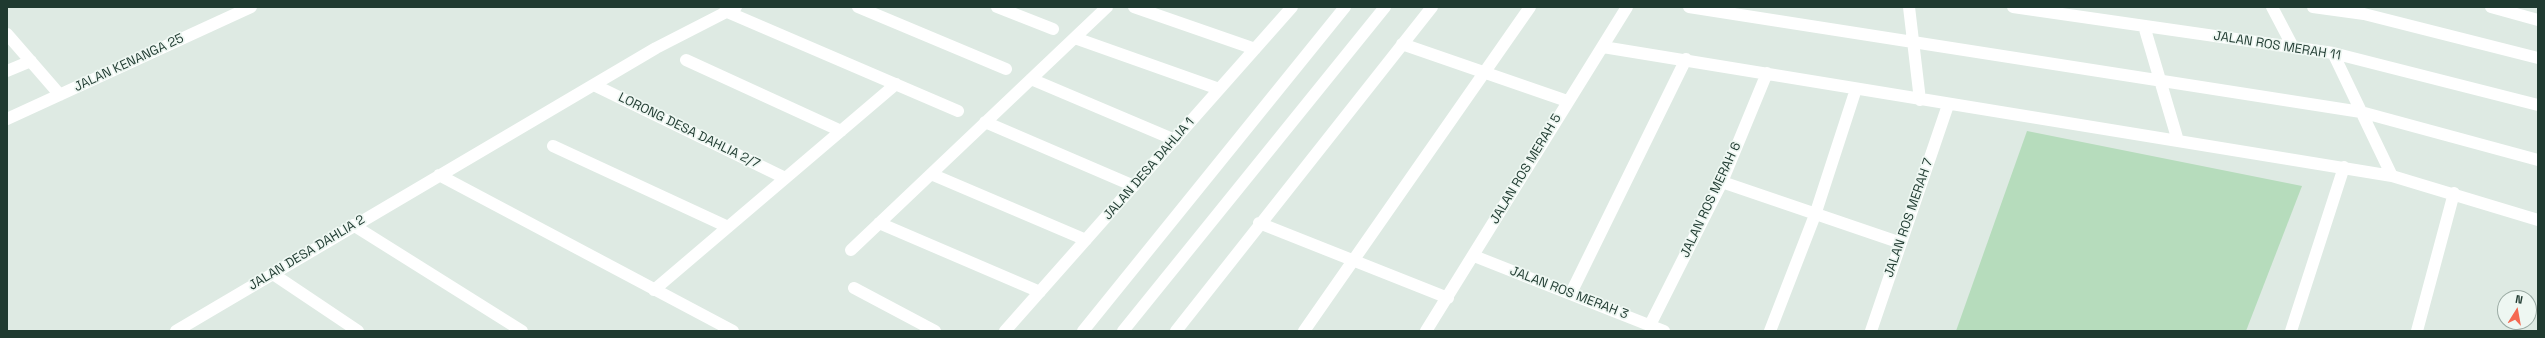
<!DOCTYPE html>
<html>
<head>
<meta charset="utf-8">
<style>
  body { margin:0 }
  #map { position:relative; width:2545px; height:338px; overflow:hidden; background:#deeae3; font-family:"Space Grotesk",sans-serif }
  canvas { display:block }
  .frame { position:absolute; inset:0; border:8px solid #1f3a30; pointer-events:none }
  .north { position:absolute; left:2497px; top:290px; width:40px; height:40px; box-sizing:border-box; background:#eef7f2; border:1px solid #9baba4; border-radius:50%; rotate:11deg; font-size:11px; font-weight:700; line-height:16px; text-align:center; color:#1f3a30 }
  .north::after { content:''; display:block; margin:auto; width:14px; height:18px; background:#f56951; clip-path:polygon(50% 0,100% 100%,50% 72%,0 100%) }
</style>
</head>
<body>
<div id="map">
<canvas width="2545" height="338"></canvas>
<div class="frame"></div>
<div class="north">N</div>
</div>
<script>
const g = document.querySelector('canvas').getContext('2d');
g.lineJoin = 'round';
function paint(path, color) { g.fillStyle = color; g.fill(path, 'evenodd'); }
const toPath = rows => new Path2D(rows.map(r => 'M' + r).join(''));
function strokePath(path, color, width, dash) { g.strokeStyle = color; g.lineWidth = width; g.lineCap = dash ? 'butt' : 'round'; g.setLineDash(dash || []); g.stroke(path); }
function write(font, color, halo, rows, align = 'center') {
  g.font = font + ' "Space Grotesk",sans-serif'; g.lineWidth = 3.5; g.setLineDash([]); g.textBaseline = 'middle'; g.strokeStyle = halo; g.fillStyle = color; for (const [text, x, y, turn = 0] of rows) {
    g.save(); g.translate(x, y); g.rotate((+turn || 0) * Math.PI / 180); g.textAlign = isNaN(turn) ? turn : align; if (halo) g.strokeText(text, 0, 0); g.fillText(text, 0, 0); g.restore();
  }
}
paint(toPath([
  [2027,131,2302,186,2246,331,1956,331]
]), '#b6dcbc');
strokePath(toPath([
  [858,7,1006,69],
  [997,7,1053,29],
  [1134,7,1255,49],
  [1689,7,2361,112,2538,160],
  [1909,7,1920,100],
  [2013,7,2333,53,2538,105],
  [2272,7,2293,47],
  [2313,7,2364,14,2538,58],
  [2491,7,2538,20],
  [725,11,958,111],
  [2144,26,2178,141],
  [7,34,60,95],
  [1075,38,1219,89],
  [1402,44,1567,101],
  [1603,47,2392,176,2538,220],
  [2333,53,2392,176],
  [686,60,841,131],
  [7,71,31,61],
  [1031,79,1175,140],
  [594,85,785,178],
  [7,119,251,7],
  [985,122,1134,186],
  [553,146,728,227],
  [931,174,1086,240],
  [439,175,733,331],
  [1722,182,1901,243],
  [879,223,1040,292],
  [1259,223,1448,298],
  [353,225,522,331],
  [851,250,1107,7],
  [1474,256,1664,331],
  [273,274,358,331],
  [854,288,935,331],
  [654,290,896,84],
  [1571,293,1686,59],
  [1650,325,1722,182,1767,73],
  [176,331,656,48,736,7],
  [1005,331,1292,7],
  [1083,331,1345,7],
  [1123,331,1385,7],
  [1176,331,1432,7],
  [1304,331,1530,7],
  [1426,331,1627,7],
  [1770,331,1815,215,1856,89],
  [1871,331,1948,105],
  [2291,331,2344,167],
  [2417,331,2454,193]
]), '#fff', 12);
write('13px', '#1f3a30', '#eef7f2', [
  ["JALAN ROS MERAH 11",2277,46,9],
  ["JALAN KENANGA 25",129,63,-25],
  ["LORONG DESA DAHLIA 2/7",689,131,26],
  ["JALAN DESA DAHLIA 1",1149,169,-49],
  ["JALAN ROS MERAH 5",1526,169,-59],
  ["JALAN ROS MERAH 6",1711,200,-65],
  ["JALAN ROS MERAH 7",1909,218,-71],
  ["JALAN DESA DAHLIA 2",307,253,-31],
  ["JALAN ROS MERAH 3",1569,293,21]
]);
</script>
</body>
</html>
